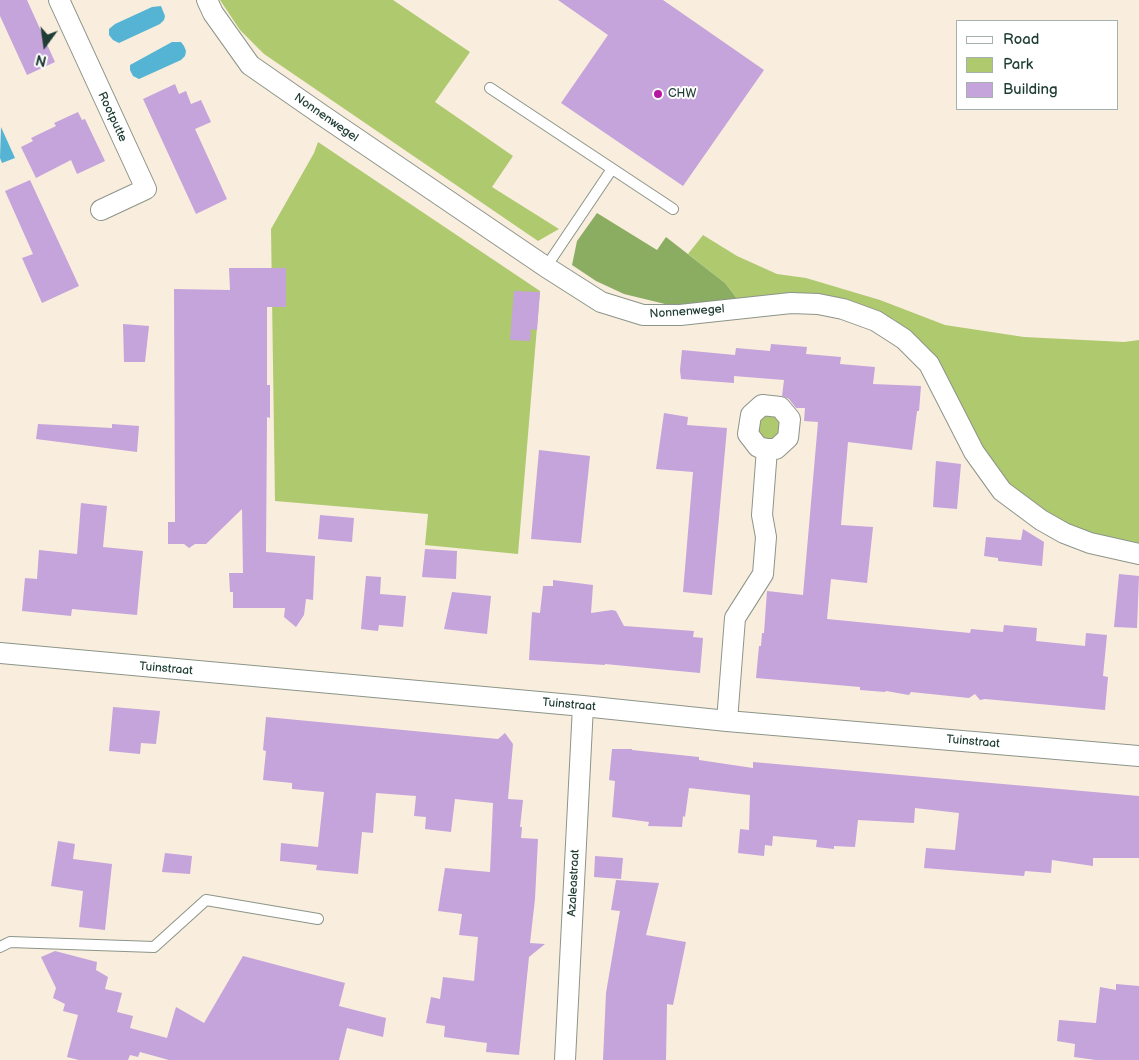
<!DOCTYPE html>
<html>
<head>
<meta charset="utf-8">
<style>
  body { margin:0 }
  #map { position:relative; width:1139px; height:1060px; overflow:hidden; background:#f9edde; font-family:"Balsamiq Sans",sans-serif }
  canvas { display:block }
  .legend { position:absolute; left:956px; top:20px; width:162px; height:90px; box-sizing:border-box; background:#fff; border:1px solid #a5b1ae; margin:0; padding:6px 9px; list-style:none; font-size:15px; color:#1f3d34 }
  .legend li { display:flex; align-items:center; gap:10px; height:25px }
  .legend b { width:25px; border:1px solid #a5b1ae }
  .north { position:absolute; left:20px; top:20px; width:50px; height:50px; -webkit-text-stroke:4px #fff; paint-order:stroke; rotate:194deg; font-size:14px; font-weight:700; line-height:20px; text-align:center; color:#1f3d34 }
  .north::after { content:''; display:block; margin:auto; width:18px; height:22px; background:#1f3d34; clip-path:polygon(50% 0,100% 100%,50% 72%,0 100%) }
</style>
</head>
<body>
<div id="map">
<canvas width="1139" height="1060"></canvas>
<ul class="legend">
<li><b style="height:6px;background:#fff"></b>Road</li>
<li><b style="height:14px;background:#afc96f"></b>Park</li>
<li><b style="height:14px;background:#c5a3db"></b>Building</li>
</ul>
<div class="north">N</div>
</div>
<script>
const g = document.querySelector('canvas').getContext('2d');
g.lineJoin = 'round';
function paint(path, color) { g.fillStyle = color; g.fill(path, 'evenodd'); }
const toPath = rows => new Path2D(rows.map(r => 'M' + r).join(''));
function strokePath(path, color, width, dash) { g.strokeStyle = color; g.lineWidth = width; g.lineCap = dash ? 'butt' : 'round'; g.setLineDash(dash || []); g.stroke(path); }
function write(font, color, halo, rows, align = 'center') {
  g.font = font + ' "Balsamiq Sans",sans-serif'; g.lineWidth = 4; g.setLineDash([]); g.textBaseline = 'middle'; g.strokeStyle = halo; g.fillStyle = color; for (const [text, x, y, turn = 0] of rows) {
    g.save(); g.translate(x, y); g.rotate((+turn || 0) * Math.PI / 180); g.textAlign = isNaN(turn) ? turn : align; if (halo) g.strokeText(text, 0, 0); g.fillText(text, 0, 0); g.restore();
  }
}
paint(toPath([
  [220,0,393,0,470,52,435,102,513,156,492,187,559,229,538,241,264,54,240,30],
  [318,142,540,291,518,554,425,545,428,514,275,501,271,229,314,153],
  [703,235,737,256,777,274,806,278,880,300,945,325,1024,337,1124,342,1139,340,1139,546,1086,531,1062,522,1041,510,1007,483,987,458,927,350,895,320,855,302,823,295,792,294,738,300,725,283,688,254],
  '755 427a14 14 0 1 1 28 0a14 14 0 1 1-28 0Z'
]), '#afc96f');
paint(toPath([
  [597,213,657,250,666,237,725,283,738,300,691,305,665,304,624,294,596,281,572,265,577,241]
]), '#8bad62');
paint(toPath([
  [161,6,165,16,164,20,160,24,119,43,113,40,109,35,109,29,115,24,152,7],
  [172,42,181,42,184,46,186,51,185,56,181,60,139,79,133,76,130,70,130,65],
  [1,127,15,158,2,163,0,158]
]), '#55b3d3');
paint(toPath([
  [0,0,27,0,55,62,27,75,0,16],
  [558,0,663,0,764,70,683,186,561,103,608,35],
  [175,84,179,94,186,91,191,104,201,100,211,122,195,129,227,199,196,214,143,99],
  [78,112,82,120,85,119,105,161,77,174,71,160,36,178,21,147,33,141,31,138,56,126,54,123],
  [30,180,79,286,42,303,22,258,33,254,5,191],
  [229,268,286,268,286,307,267,307,267,385,270,385,270,418,267,417,266,552,315,556,313,600,306,599,304,615,296,627,284,617,285,608,233,608,233,592,230,592,229,573,243,573,242,509,206,544,195,544,189,548,184,544,168,544,168,522,175,522,174,289,230,290],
  [514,291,540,292,537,330,531,329,530,341,510,340],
  [123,324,149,326,145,362,124,362],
  [771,344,807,347,806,354,841,357,840,364,875,367,873,384,921,386,919,411,917,411,912,450,848,442,841,525,873,527,867,583,831,579,827,619,970,633,971,629,1003,632,1004,625,1037,628,1036,641,1085,646,1086,633,1107,635,1103,676,1108,677,1105,710,985,699,980,700,975,694,969,698,911,692,909,695,886,691,885,692,860,690,860,687,756,678,759,646,761,646,762,633,764,633,767,591,803,595,818,422,804,421,805,408,796,408,789,399,782,396,784,380,734,376,734,383,681,379,680,370,682,350,735,355,736,348,770,351],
  [664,413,688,417,687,425,727,428,712,595,683,592,693,472,656,469],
  [38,424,112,428,112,424,139,426,137,452,36,439],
  [539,450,590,456,581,543,531,539],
  [936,461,961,464,957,509,933,507],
  [81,503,107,506,103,547,143,551,137,615,72,609,71,616,22,611,25,578,37,579,39,550,77,554],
  [320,515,354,518,352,542,318,539],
  [1023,529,1044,542,1042,566,998,561,998,558,984,556,986,537,1021,540],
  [425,549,457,551,456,579,422,577],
  [1119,574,1139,576,1137,628,1114,627],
  [366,576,381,577,380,594,406,596,403,627,379,625,378,631,361,629],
  [553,580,593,585,591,613,612,610,616,611,624,626,694,631,693,637,703,638,700,673,605,664,605,665,529,660,532,612,540,613,543,586,553,586],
  [452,592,491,596,487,634,444,629],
  [113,707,160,711,156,744,141,743,140,754,109,751],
  [266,717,498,739,505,733,513,744,508,799,523,800,520,827,522,827,521,838,538,839,535,899,530,943,545,944,529,957,519,1055,486,1052,487,1043,444,1037,445,1026,426,1023,431,997,440,999,443,977,474,981,478,937,459,935,462,914,438,911,445,868,490,872,493,803,455,799,451,832,425,829,426,817,414,816,416,796,376,793,373,833,362,832,358,874,316,870,317,865,280,861,281,843,318,847,324,792,292,789,292,783,263,780,266,751,263,750],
  [612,749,632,749,632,750,699,757,699,760,753,768,753,762,1139,796,1139,858,1093,858,1093,866,1052,860,1051,873,1025,871,1024,876,924,868,926,848,955,850,959,813,915,808,914,823,858,820,855,847,834,846,834,849,816,847,817,840,773,836,772,846,765,845,764,856,738,853,740,829,749,830,750,795,689,788,685,817,683,816,682,827,648,826,649,822,612,817,615,781,609,780],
  [58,841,75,844,73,859,112,864,105,930,79,927,83,891,51,886],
  [165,853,192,856,190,874,162,872],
  [595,856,623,858,621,879,594,877],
  [616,880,659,883,646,935,686,942,673,1005,667,1004,666,1060,603,1060,606,993,620,911,611,910],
  [55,951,97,962,96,970,108,977,105,989,122,993,117,1012,133,1016,130,1028,167,1038,176,1007,204,1023,243,956,345,983,339,1006,386,1018,383,1037,347,1028,339,1060,169,1060,140,1052,138,1057,130,1055,128,1060,79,1060,67,1057,78,1015,63,1011,65,1004,53,998,56,988,41,957],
  [1116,984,1139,986,1139,1060,1096,1060,1074,1057,1075,1044,1057,1041,1059,1020,1096,1023,1100,987,1116,990]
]), '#c5a3db');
const service = toPath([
  [490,88,673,209],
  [546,267,612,169],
  [0,947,10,942,154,947,206,900,318,919]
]);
const minor = toPath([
  [59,0,146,189,101,210],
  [207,0,213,13,250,65,322,115,546,267,601,302,643,315,680,315,791,303,818,304,843,309,876,321,904,339,929,364,974,452,1002,491,1041,520,1064,533,1090,543,1139,554],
  [0,653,583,706,727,721,1139,756],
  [727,721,735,618,763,574,766,537,762,515,767,449,776,449,788,438,790,419,780,407,762,405,751,415,748,434,758,447,767,449],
  [565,1060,583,706]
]);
strokePath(service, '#8c9589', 12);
strokePath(minor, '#8c9589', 22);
strokePath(service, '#fff', 10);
strokePath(minor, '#fff', 20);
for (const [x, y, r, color] of [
  [658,94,5,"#b5179e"]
]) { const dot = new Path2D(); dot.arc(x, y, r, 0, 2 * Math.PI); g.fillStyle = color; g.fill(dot); strokePath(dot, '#fff', 2); }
write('12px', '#1f3d34', '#fff', [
  ["CHW",668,94]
], 'left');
write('12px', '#1f3d34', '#fff', [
  ["Rootputte",112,117,65],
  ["Nonnenwegel",326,118,35],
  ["Nonnenwegel",687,312,-4],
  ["Tuinstraat",166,669,5],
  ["Tuinstraat",569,705,5],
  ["Tuinstraat",973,742,5],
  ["Azaleastraat",574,883,-87]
]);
</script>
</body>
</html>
